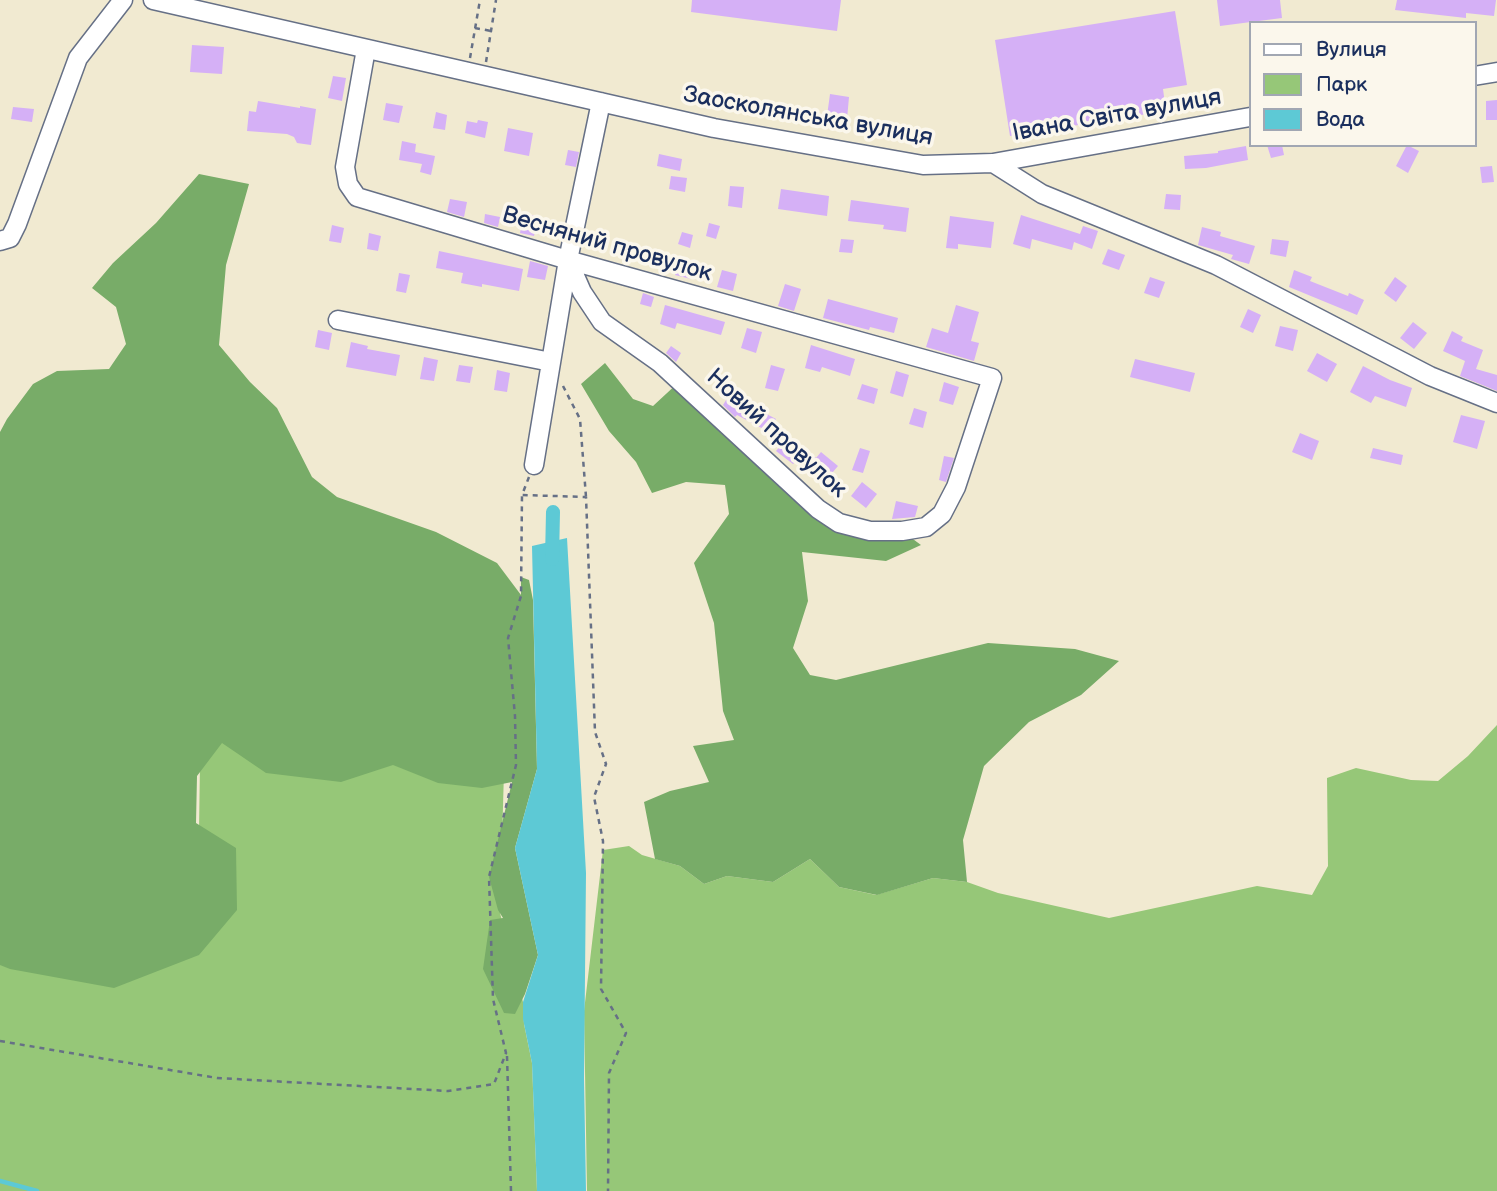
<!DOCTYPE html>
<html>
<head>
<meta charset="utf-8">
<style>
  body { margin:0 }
  #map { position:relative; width:1497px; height:1191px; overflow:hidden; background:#f1ead1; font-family:"Balsamiq Sans",sans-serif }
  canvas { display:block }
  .legend { position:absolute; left:1249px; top:21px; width:228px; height:126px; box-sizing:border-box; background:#fbf7ec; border:2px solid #a1a7b3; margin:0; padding:9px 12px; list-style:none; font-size:21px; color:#1b2f5e }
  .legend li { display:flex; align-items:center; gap:14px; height:35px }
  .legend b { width:35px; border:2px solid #a1a7b3 }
</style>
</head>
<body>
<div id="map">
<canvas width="1497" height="1191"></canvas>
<ul class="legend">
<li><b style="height:9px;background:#fff"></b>Вулиця</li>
<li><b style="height:19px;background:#96c778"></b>Парк</li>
<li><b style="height:19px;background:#5dc9d5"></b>Вода</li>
</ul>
</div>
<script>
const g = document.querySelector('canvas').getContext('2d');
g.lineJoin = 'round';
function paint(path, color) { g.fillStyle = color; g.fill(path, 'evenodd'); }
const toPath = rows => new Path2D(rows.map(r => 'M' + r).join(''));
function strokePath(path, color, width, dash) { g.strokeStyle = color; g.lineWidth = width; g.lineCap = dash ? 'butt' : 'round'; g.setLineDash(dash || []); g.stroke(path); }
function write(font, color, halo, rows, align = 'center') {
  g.font = font + ' "Balsamiq Sans",sans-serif'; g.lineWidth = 7; g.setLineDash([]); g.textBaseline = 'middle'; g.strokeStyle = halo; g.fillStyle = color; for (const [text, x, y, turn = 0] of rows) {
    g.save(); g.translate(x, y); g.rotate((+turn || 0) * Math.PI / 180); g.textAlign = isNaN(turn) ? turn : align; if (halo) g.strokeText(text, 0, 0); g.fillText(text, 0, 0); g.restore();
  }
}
paint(toPath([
  [1497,725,1497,1191,587,1191,584,1011,603,850,629,846,642,855,680,866,704,884,727,876,773,882,810,859,839,887,876,895,933,878,967,882,998,893,1109,918,1257,886,1312,895,1328,866,1327,778,1356,768,1411,780,1438,781,1468,756],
  [220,736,385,743,504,771,500,913,523,1002,524,1024,532,1063,537,1191,0,1191,0,960,199,831,200,764]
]), '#96c778');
paint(toPath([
  [199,174,249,184,226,265,219,345,250,382,277,408,312,477,337,497,436,532,497,563,521,595,521,577,529,580,533,600,537,769,515,848,538,955,525,994,515,1014,504,1013,483,969,490,920,503,918,498,910,489,877,512,782,482,788,438,783,393,765,341,782,266,773,222,743,197,776,196,823,236,848,237,910,199,955,114,988,10,969,0,965,0,432,7,419,33,384,57,371,109,369,126,344,116,307,92,288,113,263,156,223],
  [605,363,633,399,653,406,680,381,818,509,902,531,921,545,886,561,802,552,808,601,793,648,810,675,836,680,988,643,1075,649,1119,661,1081,695,1029,722,984,766,963,840,967,882,933,878,877,895,839,887,810,859,773,882,727,876,704,884,680,866,655,859,644,802,670,791,709,782,693,746,734,740,723,711,714,623,694,563,729,514,725,485,686,482,652,493,636,462,609,431,581,384]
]), '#78ac68');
paint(toPath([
  [567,538,586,873,584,1078,586,1191,537,1191,532,1063,523,1019,523,1002,538,955,515,848,537,769,532,546]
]), '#5dc9d5');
strokePath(toPath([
  [0,1181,37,1191]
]), '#5dc9d5', 4.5);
strokePath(toPath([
  [552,559,553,512]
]), '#5dc9d5', 14);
paint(toPath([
  [692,0,841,0,837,31,691,12],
  [1217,0,1280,0,1282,18,1220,26],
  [1397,0,1496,0,1494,16,1466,13,1466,18,1395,10],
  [1175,11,1187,85,1163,89,1166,111,1010,136,995,40],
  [192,45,224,47,222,74,190,72],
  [333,76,346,78,342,101,328,98],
  [830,94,849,97,847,119,827,116],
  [1497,100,1497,120,1486,120,1486,101],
  [258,101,300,108,300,106,316,109,311,145,297,143,294,137,287,134,247,131,249,111,256,112],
  [386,103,403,106,399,123,383,120],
  [13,107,34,109,32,122,11,119],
  [436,112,447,115,445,130,433,128],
  [478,120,488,122,485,138,465,133,467,121,477,123],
  [508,128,533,133,529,156,504,151],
  [402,141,416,144,415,152,435,156,431,175,420,172,422,164,399,160],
  [1267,145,1282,145,1284,155,1271,158],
  [1407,145,1419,151,1408,173,1396,166],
  [1246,146,1248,160,1206,168,1185,169,1184,156,1218,153,1218,151],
  [568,150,579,152,576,167,565,165],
  [659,154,682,159,680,171,657,166],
  [1492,166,1494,182,1482,183,1480,167],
  [671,176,687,178,685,192,669,189],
  [730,186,744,187,742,208,728,206],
  [781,189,829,196,827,216,778,209],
  [1166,194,1181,195,1180,210,1164,209],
  [450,199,467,202,464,217,447,212],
  [851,200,909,208,906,232,883,229,884,225,848,221],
  [485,214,500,217,498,227,484,223],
  [524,214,538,216,534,236,520,233],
  [1021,215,1080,234,1083,226,1098,231,1092,249,1074,242,1072,250,1032,239,1030,249,1013,244],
  [950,216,994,222,991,248,958,244,958,249,946,248],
  [709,223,720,226,716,239,706,236],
  [332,225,344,228,341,243,329,241],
  [1202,227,1221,232,1220,236,1255,246,1249,264,1231,259,1233,255,1198,245],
  [682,232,693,235,690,248,678,244],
  [369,233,381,236,378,251,367,249],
  [841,239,854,240,852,253,839,252],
  [1272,239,1289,241,1286,257,1270,254],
  [1108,249,1125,255,1119,270,1102,264],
  [439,251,523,269,519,291,482,284,482,287,461,283,463,273,436,268],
  [680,258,695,262,691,279,675,275],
  [530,261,548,266,545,280,527,277],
  [722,270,737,274,733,291,717,287],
  [1294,270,1312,277,1310,281,1348,296,1349,293,1364,300,1357,315,1289,287],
  [399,273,410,275,406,293,396,291],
  [1150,277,1165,282,1159,298,1144,293],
  [1395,277,1407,286,1396,302,1384,293],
  [785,284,801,289,794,311,778,306],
  [643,293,654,297,651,307,640,304],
  [828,299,898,318,894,333,870,327,869,330,823,318],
  [665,305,725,322,721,335,677,323,675,329,660,324],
  [956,305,979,312,971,341,979,343,974,361,926,347,932,328,948,333],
  [1248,309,1261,315,1253,333,1240,327],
  [1413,322,1427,333,1414,349,1400,338],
  [1280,326,1298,330,1293,351,1275,346],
  [747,328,762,332,756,353,741,348],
  [318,330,332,333,329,350,315,347],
  [1452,331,1463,337,1461,341,1483,350,1476,369,1497,375,1497,391,1460,376,1465,361,1443,351],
  [351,342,368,346,367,349,400,355,396,376,346,367],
  [811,345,855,359,850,376,822,367,820,372,805,368],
  [671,346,681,353,676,362,666,353],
  [1317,353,1337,364,1327,382,1307,371],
  [424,357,438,360,434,381,420,379],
  [1135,359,1195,373,1190,392,1130,377],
  [459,365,473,367,470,383,456,381],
  [771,365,785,369,778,391,765,388],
  [1363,366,1390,380,1412,388,1406,407,1375,396,1371,403,1350,392],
  [497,370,510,373,507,392,494,390],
  [896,371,909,375,903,397,890,393],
  [944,382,959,387,953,405,939,401],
  [862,384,878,389,874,404,857,399],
  [728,397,758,416,761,411,776,419,769,432,737,415,735,417,723,405],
  [914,408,927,412,923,428,909,424],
  [1461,415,1485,421,1477,449,1453,442],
  [1300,433,1319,441,1312,460,1292,452],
  [789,436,816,458,821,452,838,466,826,480,799,458,793,464,776,451],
  [860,448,870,451,863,473,852,470],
  [1373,448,1403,455,1401,465,1370,458],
  [944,456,954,458,946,482,939,480],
  [862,482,877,494,866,508,851,496],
  [896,501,918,506,915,517,892,519]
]), '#d5b0f6');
const minor = toPath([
  [153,0,714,128,923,165,993,163,1250,117],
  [366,49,345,167,348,184,357,197,568,260,992,378,956,487,942,514,926,527,902,531,870,531,839,523,818,509,660,363,602,322,582,292,568,260],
  [1474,76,1497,72],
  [993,163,1042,194,1216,265,1430,376,1497,403],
  [0,241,10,238,17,224,78,58,123,0],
  [338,320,551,362],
  [534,465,568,260,601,102]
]);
strokePath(minor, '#667086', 21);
strokePath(toPath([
  [475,28,491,31],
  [470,58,480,0],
  [486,62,496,0],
  [563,386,580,419,586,497],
  [529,477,522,495,586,497,595,732,606,764,594,797,603,841,601,989,626,1033,609,1073,608,1191],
  [0,1041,217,1078,448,1091,494,1084,506,1053,493,999,489,877,516,765,515,716,508,638,521,596,522,495],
  [507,1056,511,1191]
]), '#667086', 2.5, [5, 5]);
strokePath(minor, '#fff', 18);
write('24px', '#1b2f5e', '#fbf7ec', [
  ["Івана Світа вулиця",1117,116,-10],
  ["Заосколянська вулиця",808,117,10],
  ["Весняний провулок",607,245,16],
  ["Новий провулок",776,434,42]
]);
</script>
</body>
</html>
